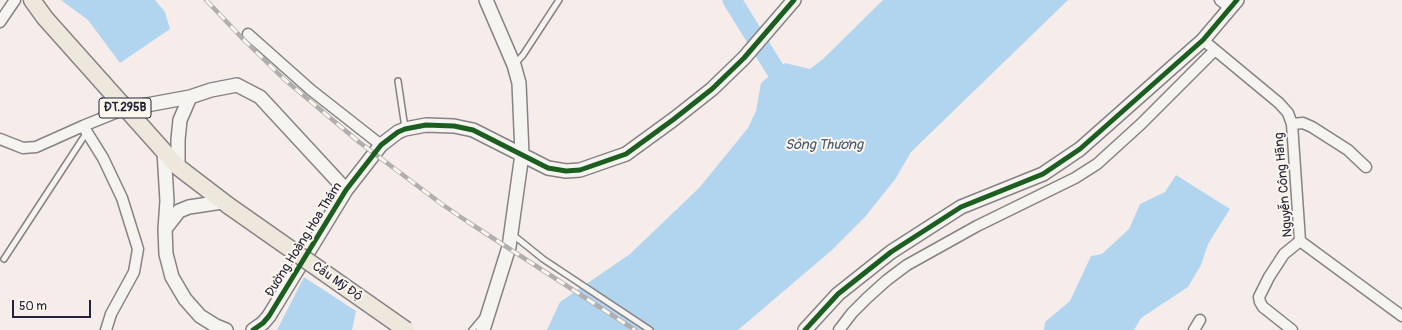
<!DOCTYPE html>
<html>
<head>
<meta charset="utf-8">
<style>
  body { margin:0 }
  #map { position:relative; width:1402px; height:330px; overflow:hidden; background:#f6edea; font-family:Pangolin,sans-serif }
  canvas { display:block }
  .scale { position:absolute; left:12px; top:300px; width:79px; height:18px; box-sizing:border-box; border:2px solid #22223b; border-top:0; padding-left:5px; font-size:12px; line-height:14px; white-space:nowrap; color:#22223b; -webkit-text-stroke:3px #fbf7ec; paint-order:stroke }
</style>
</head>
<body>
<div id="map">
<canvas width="1402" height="330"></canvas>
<div class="scale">50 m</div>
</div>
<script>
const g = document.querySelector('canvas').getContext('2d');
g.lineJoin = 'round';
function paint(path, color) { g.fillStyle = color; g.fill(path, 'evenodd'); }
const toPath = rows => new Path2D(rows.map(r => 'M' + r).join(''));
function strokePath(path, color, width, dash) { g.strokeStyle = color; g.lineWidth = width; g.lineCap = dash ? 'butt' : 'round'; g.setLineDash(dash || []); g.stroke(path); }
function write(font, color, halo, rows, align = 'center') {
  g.font = font + ' Pangolin,sans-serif'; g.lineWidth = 4; g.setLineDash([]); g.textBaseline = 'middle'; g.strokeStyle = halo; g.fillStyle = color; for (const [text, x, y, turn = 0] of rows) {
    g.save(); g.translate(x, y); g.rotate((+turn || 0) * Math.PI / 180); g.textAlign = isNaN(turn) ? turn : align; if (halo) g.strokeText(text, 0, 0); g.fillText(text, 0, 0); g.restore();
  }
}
paint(toPath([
  [61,0,155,0,165,12,170,29,120,63,88,20],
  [883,0,1068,0,911,152,896,178,865,217,832,250,738,330,547,330,560,302,630,254,699,188,748,128,756,111,761,83,785,63,810,69,823,59],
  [1176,175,1230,209,1208,244,1201,265,1188,287,1141,318,1134,330,1044,330,1045,322,1070,301,1091,256,1102,254,1129,229,1140,204,1165,192],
  [304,277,356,311,352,330,277,330]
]), '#b1d4ef');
strokePath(toPath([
  [732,0,789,92]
]), '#b1d4ef', 19);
const service = toPath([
  [514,65,523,55,559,0],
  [398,81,405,128],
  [512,234,543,259,650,330],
  [4,259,87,132],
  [472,330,483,317]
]);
const minor = toPath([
  [1220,0,1230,8],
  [0,22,15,0],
  [248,34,311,90,381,145],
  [1203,40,1279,103,1288,113,1292,124,1300,241,1402,316],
  [1292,124,1303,123,1312,127,1348,150,1366,167],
  [83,126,103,158,122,198,138,249,134,272,111,314,106,330],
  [0,139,23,148,36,147,83,126,125,109],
  [839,330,852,313,867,298,887,280,907,265,977,226,1075,178,1097,164,1141,124,1215,50],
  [1194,330,1200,320],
  [1292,330,1263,307,1260,302,1259,297,1269,277,1284,254,1300,241]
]);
const tertiary = toPath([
  [125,109,190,97,211,90,237,85,260,97,346,190],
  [164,151,167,201,165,229,166,254,172,277,185,299,200,316,216,326,226,330],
  [178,167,178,140,180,120,190,97],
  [165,229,179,211,189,207,222,202],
  [253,330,263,323,269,316,346,190,381,145,398,132,405,129,426,125,454,126,473,130,548,168,566,171,580,170,626,154,674,119,712,89,744,58,794,0],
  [483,330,509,247,522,154,519,83,514,65,486,0],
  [805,330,838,294,891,252,961,207,1043,174,1080,149,1203,40,1237,0]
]);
const primary = toPath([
  [32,0,45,18,178,167,229,206]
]);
strokePath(service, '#868285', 8);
strokePath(minor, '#868285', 13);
strokePath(tertiary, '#868285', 16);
strokePath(primary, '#868285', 19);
strokePath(service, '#f6f4f0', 5);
strokePath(minor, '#f6f4f0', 10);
strokePath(tertiary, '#f6f4f0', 13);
strokePath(primary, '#eee7dc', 16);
const rail = toPath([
  [206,0,243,39,284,79,359,142,443,205,468,222,635,330]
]);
strokePath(rail, '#b0aeae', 4.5);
strokePath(rail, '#fbf7ec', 3, [9]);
const primaryBridge = toPath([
  [229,206,406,330]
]);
strokePath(primaryBridge, '#868285', 19, []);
strokePath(primaryBridge, '#eee7dc', 16);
strokePath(toPath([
  [253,330,263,323,269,316,346,190,381,145,398,132,405,129,426,125,454,126,473,130,548,168,566,171,580,170,626,154,674,119,712,89,744,58,794,0],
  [805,330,838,294,891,252,961,207,1043,174,1080,149,1203,40,1237,0]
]), '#1b5e20', 5);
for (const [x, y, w] of [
  [125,108,52]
]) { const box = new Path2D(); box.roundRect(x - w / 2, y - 10, w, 20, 3); g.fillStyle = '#fbf7ec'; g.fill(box); strokePath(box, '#22223b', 1); }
write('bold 12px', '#22223b', null, [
  ["ĐT.295B",125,108]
]);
write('13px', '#22223b', '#fbf7ec', [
  ["Nguyễn Công Hãng",1284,185,-95],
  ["Đường Hoàng Hoa Thám",304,240,-58],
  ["Cầu Mỹ Độ",337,282,35]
]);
write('italic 14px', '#445472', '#fbf7ec', [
  ["Sông Thương",824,145]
]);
</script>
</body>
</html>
